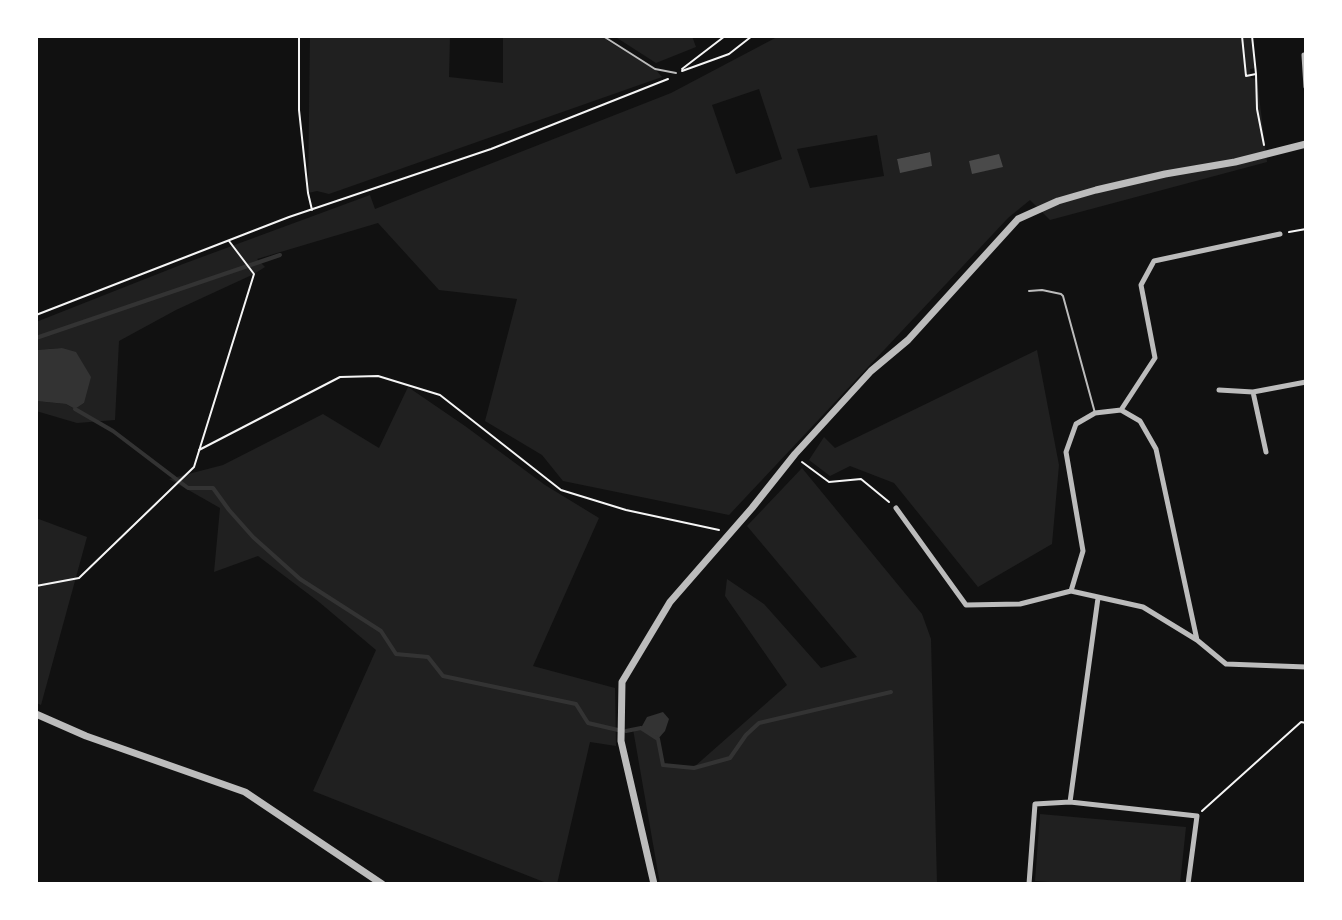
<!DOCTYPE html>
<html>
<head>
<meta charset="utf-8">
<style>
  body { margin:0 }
  #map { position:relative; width:1342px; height:920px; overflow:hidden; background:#111; font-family:"Archivo Narrow",sans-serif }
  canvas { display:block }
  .frame { position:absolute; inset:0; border:38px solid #fff; pointer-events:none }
</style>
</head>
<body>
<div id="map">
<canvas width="1342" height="920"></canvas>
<div class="frame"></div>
</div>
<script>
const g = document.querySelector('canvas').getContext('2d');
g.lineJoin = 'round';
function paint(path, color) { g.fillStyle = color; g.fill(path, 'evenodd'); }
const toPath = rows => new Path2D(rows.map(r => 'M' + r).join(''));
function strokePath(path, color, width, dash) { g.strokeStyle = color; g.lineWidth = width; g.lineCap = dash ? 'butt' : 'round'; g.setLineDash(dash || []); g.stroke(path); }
paint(toPath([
  [310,36,450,36,449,77,503,83,503,36,603,36,608,41,655,69,662,77,329,194,317,191,308,193],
  [614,36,692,36,696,47,656,63],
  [779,36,1251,36,1256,68,1250,69,1251,78,1257,79,1267,162,1050,220,1030,200,1008,218,729,515,563,481,542,455,485,421,517,299,439,290,378,223,257,259,265,267,254,274,176,310,119,341,115,420,77,423,36,411,36,401,66,404,75,409,84,403,62,348,36,350,36,322,183,264,370,195,375,209,671,93],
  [759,89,782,159,736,174,712,105],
  [877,135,884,176,810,188,797,149],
  [929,152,932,166,900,172,897,159],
  [1037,350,1059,465,1052,544,978,587,894,483,850,466,830,476,809,460,824,437,835,448],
  [408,387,465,426,545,485,599,518,533,666,615,688,616,746,590,742,557,884,549,884,313,791,376,650,319,602,258,556,214,572,220,508,169,479,223,465,323,414,379,448],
  [802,468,922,614,931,639,937,884,660,884,633,729,641,728,658,739,663,765,694,767,787,685,725,596,727,579,764,604,821,668,857,657,747,526],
  [36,518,87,537,41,705,36,703],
  [1040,814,1186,827,1180,884,1078,884,1035,881]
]), '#202020');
paint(toPath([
  [62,348,76,352,91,377,84,403,75,409,66,404,36,401,36,350],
  [663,712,669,719,665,731,658,739,641,728,647,717]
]), '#333');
strokePath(toPath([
  [36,338,280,255],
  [75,409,113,431,188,488,213,488,229,510,253,537,300,579,381,631,396,654,428,657,443,676,576,704,588,723,618,730],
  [626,731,641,728,658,739,663,765,694,768,730,758,746,735,759,723,891,692]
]), '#333', 4);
paint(toPath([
  [930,152,932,166,900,173,897,159],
  [999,154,1003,167,972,174,969,161]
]), '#4a4a4a');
strokePath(toPath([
  [299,36,299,110,308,193,312,210],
  [1242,36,1246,76,1256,74],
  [1252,36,1256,74,1257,109,1264,145],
  [682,69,725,36],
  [682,71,729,54,752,36],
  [1289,232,1306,229],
  [36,315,289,217,491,149,668,79],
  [199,450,340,377,378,376,440,395,561,490,626,510,719,530],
  [802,462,829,482,861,479,889,502],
  [36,586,79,578,194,467,254,274,229,241],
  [1202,811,1301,722,1306,723]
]), '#f5f5f5', 2);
strokePath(toPath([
  [603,36,655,69,676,73],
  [1029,291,1042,290,1061,294,1063,296,1095,413]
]), '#bcbcbc', 2);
strokePath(toPath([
  [1304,55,1306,87],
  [1219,390,1253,392,1306,382],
  [1253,392,1266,452],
  [1121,410,1155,358,1141,285,1154,261,1280,234],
  [896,508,966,605,1020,604,1071,591,1143,607,1197,640,1226,664,1306,667],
  [1071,591,1083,551,1066,452,1076,424,1095,413,1121,410,1140,421,1156,449,1197,640],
  [1070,802,1098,598],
  [1029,884,1035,804,1070,802,1197,816,1188,884]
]), '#bcbcbc', 5);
strokePath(toPath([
  [36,714,86,736,245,792,382,884],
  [654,884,621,741,622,682,670,602,752,508,795,454,871,371,908,340,1018,219,1058,201,1096,190,1165,174,1235,162,1306,144]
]), '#bcbcbc', 7);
</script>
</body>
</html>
